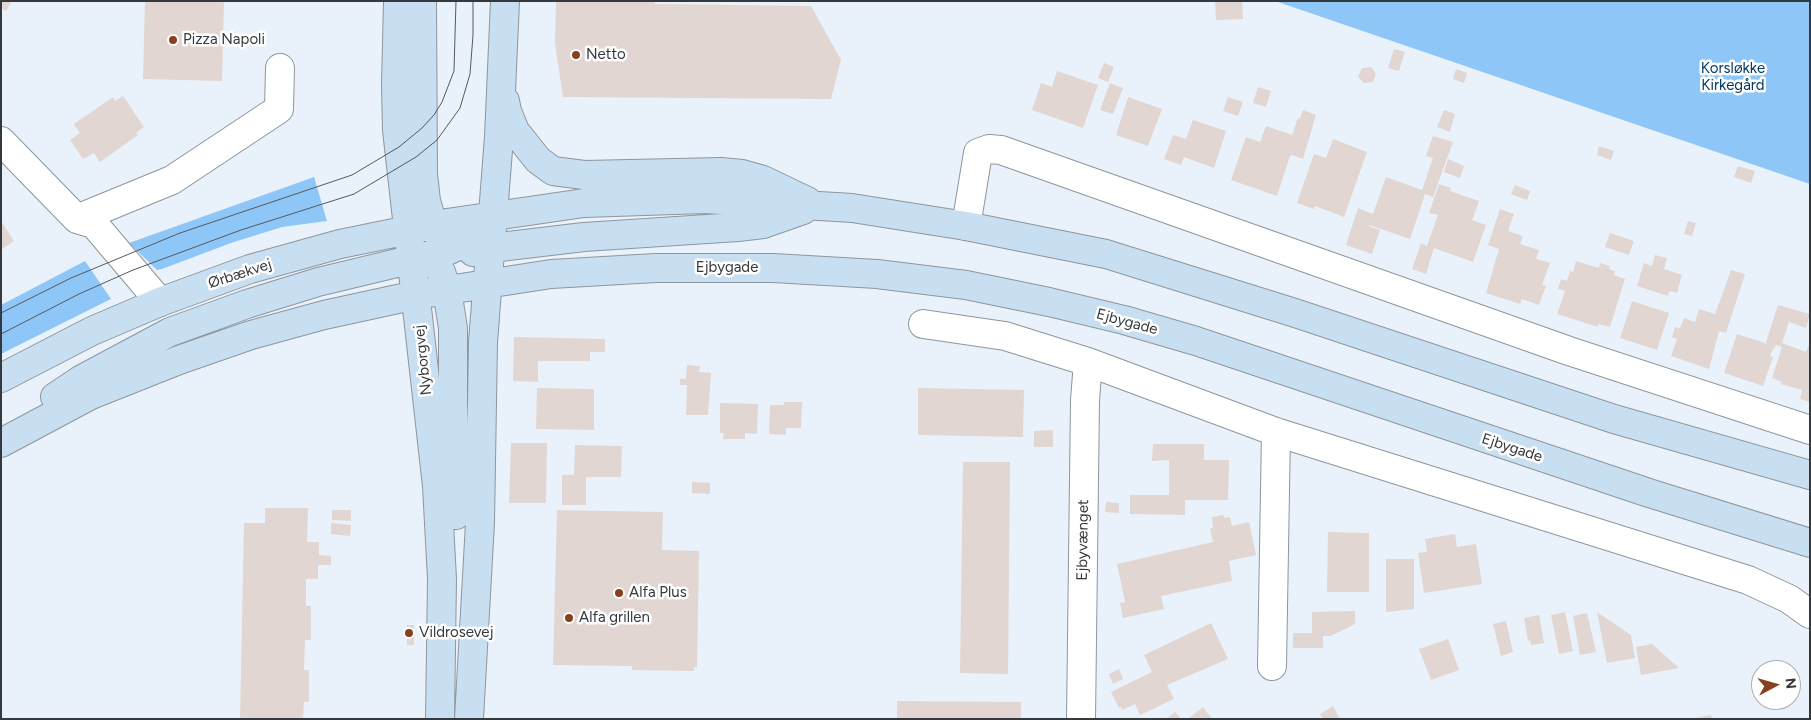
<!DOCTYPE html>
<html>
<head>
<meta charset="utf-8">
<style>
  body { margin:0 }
  #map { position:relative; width:1811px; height:720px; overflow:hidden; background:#e9f2fa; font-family:Figtree,sans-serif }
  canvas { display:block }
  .frame { position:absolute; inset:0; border:2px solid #35383c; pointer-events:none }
  .north { position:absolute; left:1751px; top:660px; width:50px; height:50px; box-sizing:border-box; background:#fefefe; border:1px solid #aeafb0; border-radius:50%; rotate:84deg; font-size:14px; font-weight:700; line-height:20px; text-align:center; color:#35383c }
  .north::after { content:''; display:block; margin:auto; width:18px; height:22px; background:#88411f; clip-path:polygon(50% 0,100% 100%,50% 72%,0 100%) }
</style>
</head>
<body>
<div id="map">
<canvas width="1811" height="720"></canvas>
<div class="frame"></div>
<div class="north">N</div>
</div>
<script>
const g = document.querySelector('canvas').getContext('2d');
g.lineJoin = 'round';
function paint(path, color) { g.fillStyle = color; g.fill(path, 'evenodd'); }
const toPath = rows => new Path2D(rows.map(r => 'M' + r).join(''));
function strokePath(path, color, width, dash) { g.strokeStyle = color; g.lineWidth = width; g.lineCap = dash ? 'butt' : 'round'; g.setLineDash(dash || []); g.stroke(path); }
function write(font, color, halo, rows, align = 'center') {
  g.font = font + ' Figtree,sans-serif'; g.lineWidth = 5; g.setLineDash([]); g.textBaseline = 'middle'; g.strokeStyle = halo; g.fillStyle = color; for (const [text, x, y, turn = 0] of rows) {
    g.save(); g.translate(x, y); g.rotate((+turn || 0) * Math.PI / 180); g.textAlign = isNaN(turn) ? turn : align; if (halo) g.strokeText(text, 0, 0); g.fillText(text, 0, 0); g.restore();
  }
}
paint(toPath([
  [1275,1,1810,1,1810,184],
  [314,177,327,221,282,227,231,243,162,269,157,270,129,243],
  [85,261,111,299,1,354,1,305]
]), '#8fc6f8');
paint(toPath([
  [1,1,11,2,6,11,1,8],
  [145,1,224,1,222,81,143,79],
  [556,1,655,1,655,4,811,6,841,60,831,99,563,97,555,43],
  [1215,1,1242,1,1243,19,1216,20],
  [1394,49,1405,52,1399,71,1388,68],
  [1104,63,1114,67,1108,82,1098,78],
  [1371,67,1376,74,1373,82,1364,83,1358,77,1362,68],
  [1456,69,1467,73,1464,83,1453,79],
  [1057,71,1098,85,1083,128,1032,110,1041,83,1052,87],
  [1110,83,1123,88,1113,114,1100,110],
  [1258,87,1271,91,1266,107,1253,103],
  [123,96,144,127,136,133,138,135,100,162,94,153,83,159,70,140,80,133,74,124,113,97,115,101],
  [1128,97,1162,109,1148,146,1116,135],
  [1228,97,1243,102,1238,116,1223,111],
  [1303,110,1316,115,1303,159,1292,155,1290,156,1277,196,1231,180,1246,137,1260,142,1266,126,1292,135,1298,118,1300,118],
  [1444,110,1455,114,1450,132,1437,127],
  [1193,120,1226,131,1214,168,1184,157,1181,165,1164,159,1173,135,1186,139],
  [1433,136,1453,142,1433,197,1425,194,1410,239,1369,225,1369,226,1380,230,1372,254,1346,245,1358,208,1373,214,1386,177,1422,190,1433,158,1426,156],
  [1333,139,1367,152,1344,217,1315,206,1314,209,1297,203,1314,154,1326,158],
  [1599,146,1614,151,1611,160,1597,155],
  [1448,159,1464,166,1460,178,1444,172],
  [1738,166,1755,171,1751,183,1734,177],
  [1439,184,1451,188,1450,191,1479,201,1472,220,1486,225,1473,262,1434,248,1426,274,1412,269,1421,243,1427,246,1438,215,1429,213],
  [1515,185,1530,191,1527,200,1511,194],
  [1500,209,1514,214,1508,231,1523,236,1520,244,1539,250,1536,259,1550,263,1542,285,1546,286,1539,305,1522,299,1520,304,1486,293,1499,249,1488,245],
  [1,221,14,241,1,250],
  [1688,221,1696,223,1692,236,1684,234],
  [1610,233,1634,241,1629,255,1605,247],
  [1655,255,1667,258,1664,269,1682,275,1677,293,1669,291,1668,296,1637,286,1644,263,1652,266],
  [1576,261,1599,268,1600,263,1610,266,1609,269,1615,271,1614,275,1625,279,1610,327,1598,324,1598,327,1557,314,1565,291,1558,289,1561,279,1567,281,1570,271,1573,272],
  [1731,270,1745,274,1726,333,1719,331,1709,369,1671,356,1677,339,1672,337,1675,327,1680,328,1684,318,1695,322,1699,309,1715,314],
  [1632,301,1669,313,1657,350,1620,338],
  [1778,305,1810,314,1806,328,1789,322,1782,343,1806,352,1810,342,1810,402,1800,399,1802,390,1781,384,1782,382,1772,378,1782,347,1776,345,1774,349,1773,349,1770,356,1773,357,1763,386,1724,373,1737,334,1768,344,1766,342],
  [514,337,605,339,605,352,590,352,590,361,538,361,538,382,513,381],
  [687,365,700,366,699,372,711,373,708,415,686,415,687,385,680,385,680,379,686,379],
  [537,388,594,389,594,430,536,429],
  [918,388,1024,390,1023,437,918,435],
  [784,402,802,402,801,428,786,428,786,435,769,434,770,405,784,405],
  [720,403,758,404,757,434,745,433,745,439,723,439,724,433,720,433],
  [1053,430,1053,447,1034,447,1034,431],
  [511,443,547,443,546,503,509,503],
  [1153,444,1204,444,1204,460,1229,460,1228,500,1185,500,1185,515,1130,514,1130,495,1169,495,1169,460,1152,461],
  [575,445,622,446,621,477,586,477,586,505,562,505,562,475,574,475],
  [963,462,1010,462,1008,674,960,673],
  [692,482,710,483,710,494,692,493],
  [1106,502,1119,503,1119,513,1105,512],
  [265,508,308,508,307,542,319,542,319,555,331,556,331,565,318,565,318,579,306,579,306,606,311,606,311,640,305,640,304,670,309,670,309,702,304,702,303,719,240,719,244,523,265,523],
  [332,510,351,510,351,521,332,520],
  [557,510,663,512,662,550,699,551,697,667,694,667,694,671,632,670,632,666,553,665],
  [1223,515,1224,518,1230,517,1232,526,1249,522,1256,555,1229,561,1232,581,1161,596,1164,609,1123,618,1120,603,1125,602,1117,564,1213,542,1210,528,1213,528,1212,517],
  [331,523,351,525,350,536,331,534],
  [1328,532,1369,533,1369,592,1327,592],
  [1455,534,1457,547,1476,544,1482,584,1424,593,1418,553,1427,552,1425,539],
  [1386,559,1414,559,1414,609,1386,612],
  [1355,611,1355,624,1331,636,1323,636,1323,648,1293,648,1293,633,1312,633,1312,612],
  [1565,612,1573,651,1559,654,1551,615],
  [1597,612,1631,635,1635,658,1607,663],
  [1587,613,1596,652,1580,655,1573,616],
  [1539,615,1544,643,1531,645,1530,640,1528,641,1524,618],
  [1506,621,1513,652,1501,656,1493,624],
  [1211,623,1228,659,1167,685,1174,699,1140,715,1135,704,1122,710,1121,707,1119,708,1111,692,1152,672,1144,655],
  [407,625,414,625,414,645,407,645],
  [1448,639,1459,670,1431,680,1419,649],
  [1652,644,1679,668,1641,675,1636,647],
  [1119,669,1123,679,1113,684,1109,674],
  [897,701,1021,702,1021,719,897,719],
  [1333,706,1340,719,1323,719,1320,714],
  [1203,707,1212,719,1188,719],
  [1175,712,1181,719,1166,719],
  [1711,715,1712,719,1696,719,1696,718]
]), '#e1d6d1');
const street = toPath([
  [1,141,77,219,94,224,160,302],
  [77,219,172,180,279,109,280,68],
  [966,226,978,153,989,149,1001,150,1569,351,1810,430],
  [923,324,1005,336,1088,362,1276,432,1748,580,1789,599,1810,614],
  [1272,666,1276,432],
  [1081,719,1085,400,1088,362]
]);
const secondary = toPath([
  [398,1,396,85,397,130,437,486,442,579,440,719],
  [422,1,423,174,426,201,433,225,442,241],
  [505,101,507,111,515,131,538,160,553,171,584,175,721,172,742,174,763,180,807,201],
  [473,252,491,248,584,237,738,227,763,224,803,210],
  [441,272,447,290,453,328,453,403,456,515],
  [1,378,92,331,160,302,250,269,340,244,433,225,584,203,705,199,852,208,966,226,1106,254,1295,313,1614,419,1810,475],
  [55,397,82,379,170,332,247,304,318,282,447,251,465,243,480,231,494,215],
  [1,443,91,395,179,360,251,335,324,315,416,295,551,274,656,268,773,268,877,274,966,285,1049,302,1124,320,1196,341,1649,493,1810,543],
  [469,719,480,523,483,342,499,137,505,1]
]);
strokePath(street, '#8e969d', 30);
strokePath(secondary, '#8e969d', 30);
strokePath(street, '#fff', 28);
strokePath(secondary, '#c8def1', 28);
strokePath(toPath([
  [1,313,71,278,180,233,352,175,399,147,422,128,434,115,442,102,454,71,456,1],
  [1,334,79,294,133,270,241,230,354,194,416,157,437,140,460,108,470,74,473,35,473,1]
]), '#54595d', 1);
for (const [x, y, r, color] of [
  [173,40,5,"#88411f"],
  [576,55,5,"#88411f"],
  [619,593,5,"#88411f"],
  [569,618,5,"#88411f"],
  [409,633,5,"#88411f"]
]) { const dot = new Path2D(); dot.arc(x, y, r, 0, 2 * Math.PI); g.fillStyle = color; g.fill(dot); strokePath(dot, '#fefefe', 2); }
write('15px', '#35383c', '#fefefe', [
  ["Pizza Napoli",183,40],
  ["Netto",586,55],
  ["Alfa Plus",629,593],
  ["Alfa grillen",579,618],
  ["Vildrosevej",419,633]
], 'left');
write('15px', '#033a62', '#fefefe', [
  ["Korsløkke",1733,69],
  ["Kirkegård",1733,86]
]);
write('15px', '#35383c', '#fefefe', [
  ["Ejbygade",727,268],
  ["Ørbækvej",240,274,-18],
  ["Ejbygade",1127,322,15],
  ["Nyborgvej",423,360,-96],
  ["Ejbygade",1512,448,18],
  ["Ejbyvænget",1083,540,-89]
]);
</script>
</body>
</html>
